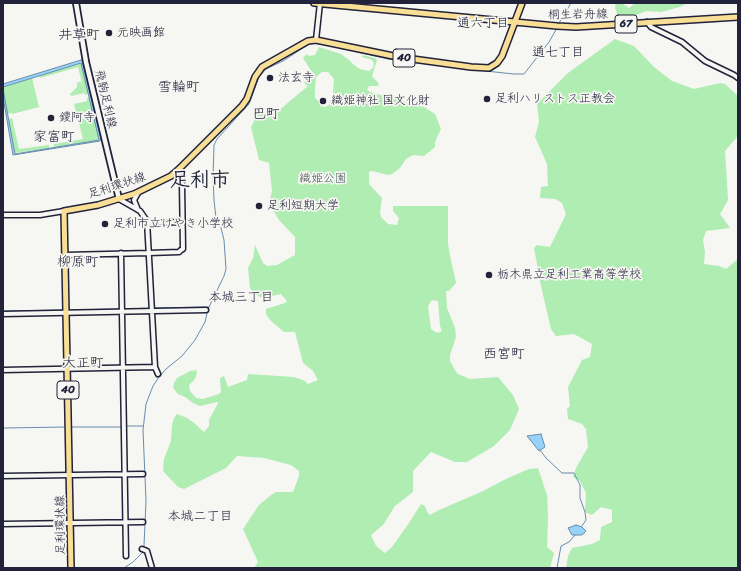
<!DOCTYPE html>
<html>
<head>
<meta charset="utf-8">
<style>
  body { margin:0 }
  #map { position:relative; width:741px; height:571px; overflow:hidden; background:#f6f6f2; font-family:Sriracha,sans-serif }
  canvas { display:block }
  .frame { position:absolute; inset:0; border:4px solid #22223b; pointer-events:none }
</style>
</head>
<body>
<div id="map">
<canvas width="741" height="571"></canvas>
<div class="frame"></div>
</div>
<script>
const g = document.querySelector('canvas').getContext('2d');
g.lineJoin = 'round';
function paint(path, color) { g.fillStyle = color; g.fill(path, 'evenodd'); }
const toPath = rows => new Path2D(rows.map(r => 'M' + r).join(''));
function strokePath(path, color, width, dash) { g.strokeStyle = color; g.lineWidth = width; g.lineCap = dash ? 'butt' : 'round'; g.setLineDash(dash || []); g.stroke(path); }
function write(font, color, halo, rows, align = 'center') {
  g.font = font + ' Sriracha,"Klee One",sans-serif'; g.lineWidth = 3.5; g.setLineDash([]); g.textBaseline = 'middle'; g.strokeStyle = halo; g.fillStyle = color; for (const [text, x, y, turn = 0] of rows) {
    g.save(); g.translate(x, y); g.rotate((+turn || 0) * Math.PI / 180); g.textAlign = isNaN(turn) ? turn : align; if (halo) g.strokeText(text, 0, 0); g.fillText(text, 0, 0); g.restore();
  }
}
paint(toPath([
  [616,3,623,4,629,8,634,4,633,3,687,3,680,7,661,12,646,11,629,18,617,14,615,7],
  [615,39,634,46,654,67,672,81,694,89,720,83,725,84,738,96,738,136,725,151,728,200,720,214,730,228,706,231,703,240,705,252,704,264,719,266,726,269,738,259,738,568,566,568,568,556,572,548,592,544,600,540,601,527,612,522,612,510,601,507,592,515,585,512,586,493,580,481,573,477,576,468,588,447,586,429,582,424,568,419,567,409,570,406,568,387,582,360,590,357,592,344,574,334,556,336,551,329,541,286,534,248,537,245,550,247,566,214,562,203,555,199,540,198,541,187,548,186,547,164,535,137,539,122,537,104,568,73],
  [319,47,341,54,349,60,354,65,360,69,369,71,373,68,374,64,372,60,362,57,362,55,375,58,377,60,372,76,379,84,378,86,369,86,367,90,372,93,401,100,410,104,424,107,435,114,441,129,435,142,435,147,424,156,413,155,406,159,400,168,392,174,388,175,372,171,369,172,369,184,382,198,380,212,381,217,388,224,397,225,399,218,393,211,393,206,448,206,448,243,450,256,456,283,449,291,446,291,447,308,455,328,456,337,450,355,450,361,455,370,458,374,470,379,498,377,513,395,519,409,510,430,494,446,467,462,455,462,431,452,413,471,413,492,395,506,383,525,371,535,376,546,385,553,392,547,411,520,421,504,425,506,427,512,430,515,439,510,481,492,508,478,529,469,538,468,547,495,548,517,547,547,554,553,550,568,254,568,258,562,243,529,259,505,271,495,276,492,293,492,299,476,299,471,291,465,264,458,237,456,226,468,184,489,178,487,163,471,164,459,171,441,172,425,174,418,177,414,187,418,194,423,204,432,209,426,209,420,218,403,217,402,200,406,193,403,185,397,178,394,173,388,174,383,177,378,190,371,196,370,197,373,195,379,189,385,190,391,196,398,203,399,219,394,221,392,220,378,224,376,228,387,247,380,248,374,294,377,305,381,308,384,318,380,313,371,303,363,295,332,284,332,270,320,266,314,266,309,285,303,287,301,281,294,262,298,255,294,250,288,248,268,253,258,255,245,263,263,267,266,277,265,295,255,295,237,279,220,269,203,272,191,269,163,259,160,251,127,257,115,262,113,272,116,308,86,304,83,312,72,303,58,307,54,309,56,315,55],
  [322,72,328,72,334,79,333,93,329,105,325,107,320,106,320,102,315,98,315,88,316,77],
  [432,300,438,301,440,326,442,331,437,333,431,329,428,306],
  [81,63,88,94,85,95,78,67,40,78,39,76],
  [32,78,39,107,12,114,11,112,11,113,7,114,3,87],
  [81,81,85,93,71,96,70,94,77,87,77,83],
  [90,97,99,140,54,147,54,144,83,139,74,104,87,101,87,98],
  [12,118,19,149,49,145,49,148,14,153,8,119]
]), '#b0edb2');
const water = toPath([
  [81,60,83,61,101,139,100,141,13,155,3,97,3,89,15,154,99,140,81,63,3,87,3,84,81,60],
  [541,434,545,447,539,451,527,436,541,434],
  [576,525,582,527,586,531,582,535,572,535,568,528,576,525]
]);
paint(water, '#97d3f8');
strokePath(water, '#688cac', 1);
strokePath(toPath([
  [559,23,571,3],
  [476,70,514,74,524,74,549,42,557,28],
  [154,308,209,307],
  [124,309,151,308],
  [68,310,121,309],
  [3,311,65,310],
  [126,426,143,426],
  [70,427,123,427],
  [3,428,67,427],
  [540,450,546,458,562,473,574,473,580,485,580,498,585,512,586,520,582,526],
  [144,546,146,501,143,430,146,404,153,386,159,377,166,369,182,356,195,340,205,322,208,309,224,276,226,269,224,240,221,228,216,218,214,200,213,177,214,145,217,139,249,104,259,77,266,69,283,61,309,44,319,43,388,59,459,68],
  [124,568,133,562,143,552],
  [557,568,561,546,569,542,575,535]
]), '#688cac', 1);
const tertiary = toPath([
  [647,22,651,27,682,42,705,61,734,75,738,78],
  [316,40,320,3],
  [119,199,140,211,147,221,155,367,158,374],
  [138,210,134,200,138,193],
  [3,215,40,215,64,211],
  [147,223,182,222],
  [121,253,126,556],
  [65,255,149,253,179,252,181,250,183,249,182,184,180,177,177,171],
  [3,314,206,310],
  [3,370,155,367],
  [3,476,143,474],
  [3,524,143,522],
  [142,549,147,551,152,568]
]);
const secondary = toPath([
  [76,3,86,62,119,199]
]);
const primary = toPath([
  [314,3,557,26,576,27,738,17],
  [71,568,64,211,98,205,134,194,171,176,179,169,242,106,247,99,255,77,262,67,308,41,316,40,398,57,471,67,489,68,497,63,502,56,522,3]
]);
strokePath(tertiary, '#22223b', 7);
strokePath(secondary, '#22223b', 8);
strokePath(primary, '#22223b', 8);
strokePath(tertiary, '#f6f6f2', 4);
strokePath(secondary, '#f6f6f2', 4.5);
strokePath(primary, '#f9df96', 5);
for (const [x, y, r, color] of [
  [109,33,4,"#22223b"],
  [270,78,4,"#22223b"],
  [487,99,4,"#22223b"],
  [323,101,4,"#22223b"],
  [51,118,4,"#22223b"],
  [259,206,4,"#22223b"],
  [105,224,4,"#22223b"],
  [489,275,4,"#22223b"]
]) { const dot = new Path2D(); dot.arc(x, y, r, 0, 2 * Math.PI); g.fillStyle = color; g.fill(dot); strokePath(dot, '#f6f6f2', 1.5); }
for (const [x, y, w] of [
  [626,24,22],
  [404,58,22],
  [68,390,22]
]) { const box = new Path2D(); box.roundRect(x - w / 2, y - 9, w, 18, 3); g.fillStyle = '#f6f6f2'; g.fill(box); strokePath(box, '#22223b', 1); }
write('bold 11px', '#22223b', null, [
  ["67",626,24],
  ["40",404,58],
  ["40",68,390]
]);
write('12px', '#22223b', '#f6f6f2', [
  ["桐生岩舟線",578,15,-1],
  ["飛駒足利線",105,99,77],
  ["足利環状線",117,186,-18],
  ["足利環状線",61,525,-91]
]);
write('12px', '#22223b', '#f6f6f2', [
  ["元映画館",117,33],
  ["法玄寺",278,78],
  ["足利ハリストス正教会",495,99],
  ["織姫神社 国文化財",331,101],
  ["鑁阿寺",59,118],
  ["足利短期大学",267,206],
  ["足利市立けやき小学校",113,224],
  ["栃木県立足利工業高等学校",497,275]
], 'left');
write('12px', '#465559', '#f6f6f2', [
  ["織姫公園",323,179]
]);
write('13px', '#22223b', '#f6f6f2', [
  ["通六丁目",483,24],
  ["通七丁目",558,53],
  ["本城三丁目",241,298],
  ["本城二丁目",200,517]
]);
write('14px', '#22223b', '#f6f6f2', [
  ["井草町",79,35],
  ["雪輪町",179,87],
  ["巴町",266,114],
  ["家富町",54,137],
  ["柳原町",78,262],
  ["西宮町",504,354],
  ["大正町",83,363]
]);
write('bold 20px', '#22223b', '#f6f6f2', [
  ["足利市",200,181]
]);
</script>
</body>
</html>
